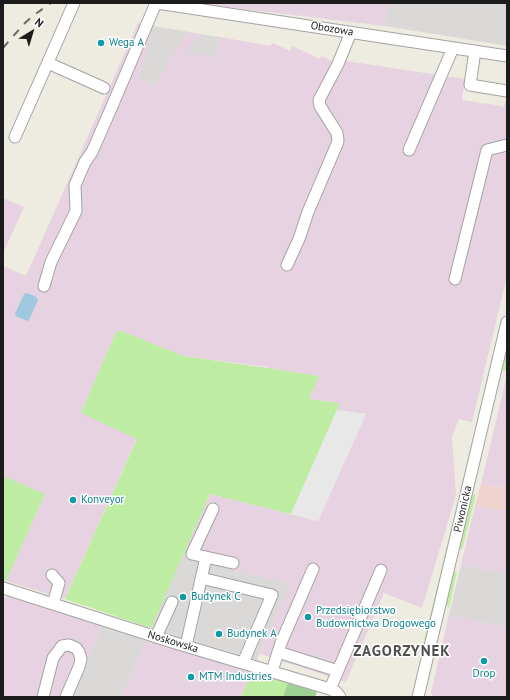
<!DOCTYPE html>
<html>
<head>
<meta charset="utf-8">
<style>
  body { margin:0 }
  #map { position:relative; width:510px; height:700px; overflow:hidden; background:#eeebe0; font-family:"PT Sans",sans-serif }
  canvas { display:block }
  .frame { position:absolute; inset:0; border:4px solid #1c1c1c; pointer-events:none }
  .north { position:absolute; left:12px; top:12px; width:40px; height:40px; -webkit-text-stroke:3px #fff; paint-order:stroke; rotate:38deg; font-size:11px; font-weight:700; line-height:16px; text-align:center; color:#1c1c1c }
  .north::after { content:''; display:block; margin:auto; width:14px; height:18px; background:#1c1c1c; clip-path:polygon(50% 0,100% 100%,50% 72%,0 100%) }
</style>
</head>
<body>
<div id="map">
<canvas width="510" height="700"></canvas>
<div class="frame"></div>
<div class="north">N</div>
</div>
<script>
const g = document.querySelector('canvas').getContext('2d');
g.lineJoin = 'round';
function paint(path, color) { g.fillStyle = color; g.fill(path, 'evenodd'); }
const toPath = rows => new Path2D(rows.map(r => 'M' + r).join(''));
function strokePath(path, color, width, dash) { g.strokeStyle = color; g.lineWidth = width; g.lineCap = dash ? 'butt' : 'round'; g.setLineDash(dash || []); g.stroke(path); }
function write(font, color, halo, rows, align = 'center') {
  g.font = font + ' "PT Sans",sans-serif'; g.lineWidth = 3; g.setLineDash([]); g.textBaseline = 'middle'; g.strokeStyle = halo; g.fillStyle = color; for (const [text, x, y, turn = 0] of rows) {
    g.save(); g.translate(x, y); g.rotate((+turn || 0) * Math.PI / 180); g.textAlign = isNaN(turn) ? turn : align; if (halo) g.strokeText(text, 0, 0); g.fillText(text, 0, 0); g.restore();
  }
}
paint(toPath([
  [388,3,507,3,507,46,385,26],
  [153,26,190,32,173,53,155,87,137,77,147,55,147,49,149,37],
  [200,34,220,37,216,58,185,52],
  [185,549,238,561,235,571,290,583,257,660,165,633,151,628],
  [461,565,507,574,507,628,449,615],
  [103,624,140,636,140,639,146,641,121,697,70,697]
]), '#dad9d8');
paint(toPath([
  [481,484,507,488,507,511,475,506]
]), '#f0d3ce');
paint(toPath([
  [193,3,388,3,385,26],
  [138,23,153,26,149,37,147,49,147,55,137,77,155,87,173,53,190,32,200,34,186,52,191,51,192,53,216,58,220,37,270,46,273,43,290,51,292,46,320,59,321,56,343,66,346,61,465,79,462,100,485,104,486,103,504,107,505,102,507,102,507,276,472,422,459,419,452,437,456,495,422,608,384,593,346,682,260,654,290,583,234,571,238,561,185,549,210,494,318,521,366,414,337,410,339,403,309,399,319,376,267,368,267,367,183,356,119,330,115,334,81,413,137,438,65,599,6,581,45,494,3,476,3,266,26,276],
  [3,198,24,207,3,253],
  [507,375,507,488,481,484],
  [475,506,507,511,507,574,461,565],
  [7,594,103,624,70,697,3,697,3,597,6,598],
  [449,615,507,628,507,697,434,697,431,693],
  [146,641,252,672,241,697,121,697]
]), '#e7d2e1');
paint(toPath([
  [119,330,183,356,267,368,319,376,309,399,339,403,337,410,291,514,210,494,151,628,65,599,137,439,81,413,115,334],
  [507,341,507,366,505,371,501,369],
  [3,476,45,494,6,581,3,580],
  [460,492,461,495,432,623,425,640,424,640,429,621],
  [476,494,462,550,460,548,459,543,470,499,473,495],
  [457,571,449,608,446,605,445,602,451,576,454,573],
  [252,672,288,683,283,697,241,697]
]), '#beeca2');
paint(toPath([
  [288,683,317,692,315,697,283,697]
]), '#9ed093');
paint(toPath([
  [500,370,505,371,498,399,493,398],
  [337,410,366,414,318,521,291,514]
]), '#e8e8e8');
paint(toPath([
  [27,293,36,297,38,300,29,320,27,321,16,316,15,314,24,294]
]), '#9ec9de');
const minor = toPath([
  [157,3,507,56],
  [475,51,470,85,507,91],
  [48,63,104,88],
  [15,137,74,3],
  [409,150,453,48],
  [287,265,299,239,308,212,337,144,338,141,337,133,320,106,319,100,338,64,351,32],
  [455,279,487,150,507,145],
  [44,286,51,262,76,211,75,185,85,162,92,152,113,104,156,3],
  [213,509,192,554,233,563],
  [52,575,59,583,53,604],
  [201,578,272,595,243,663],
  [3,588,172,642,330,689,336,692,340,697],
  [156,637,172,602],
  [186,646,206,557],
  [278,652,338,671],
  [272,671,281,643,313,569],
  [330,689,381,570],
  [43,697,53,658,62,646,69,645,76,648,79,652,81,659,79,667,66,697],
  [418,697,507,322]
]);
strokePath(minor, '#a3a3a3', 13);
strokePath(minor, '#fff', 11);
strokePath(toPath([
  [3,48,16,33,25,23,34,15,51,3]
]), '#6a6a6a', 2, [8, 8]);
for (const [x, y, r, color] of [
  [101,43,4,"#0f9aa8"],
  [73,500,4,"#0f9aa8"],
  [183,597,4,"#0f9aa8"],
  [308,617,4,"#0f9aa8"],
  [219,634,4,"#0f9aa8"],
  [484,661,4,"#0f9aa8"],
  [191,677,4,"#0f9aa8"]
]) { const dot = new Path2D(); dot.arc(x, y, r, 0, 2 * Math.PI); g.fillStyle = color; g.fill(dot); strokePath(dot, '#fff', 1.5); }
write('11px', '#1c1c1c', '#fff', [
  ["Obozowa",332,29,9],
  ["Piwonicka",463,509,-77],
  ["Noskowska",173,642,17]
]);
write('11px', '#0d838f', '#fff', [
  ["Wega A",109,43],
  ["Konveyor",81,500],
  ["Budynek C",191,597],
  ["Przedsiębiorstwo",316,611],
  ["Budownictwa Drogowego",316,624],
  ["Budynek A",227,634],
  ["Drop",484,674,"center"],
  ["MTM Industries",199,677]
], 'left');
g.letterSpacing = '1px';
write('bold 15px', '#4f4f4f', '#fff', [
  ["ZAGORZYNEK",402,652]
]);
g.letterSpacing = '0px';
</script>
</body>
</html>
